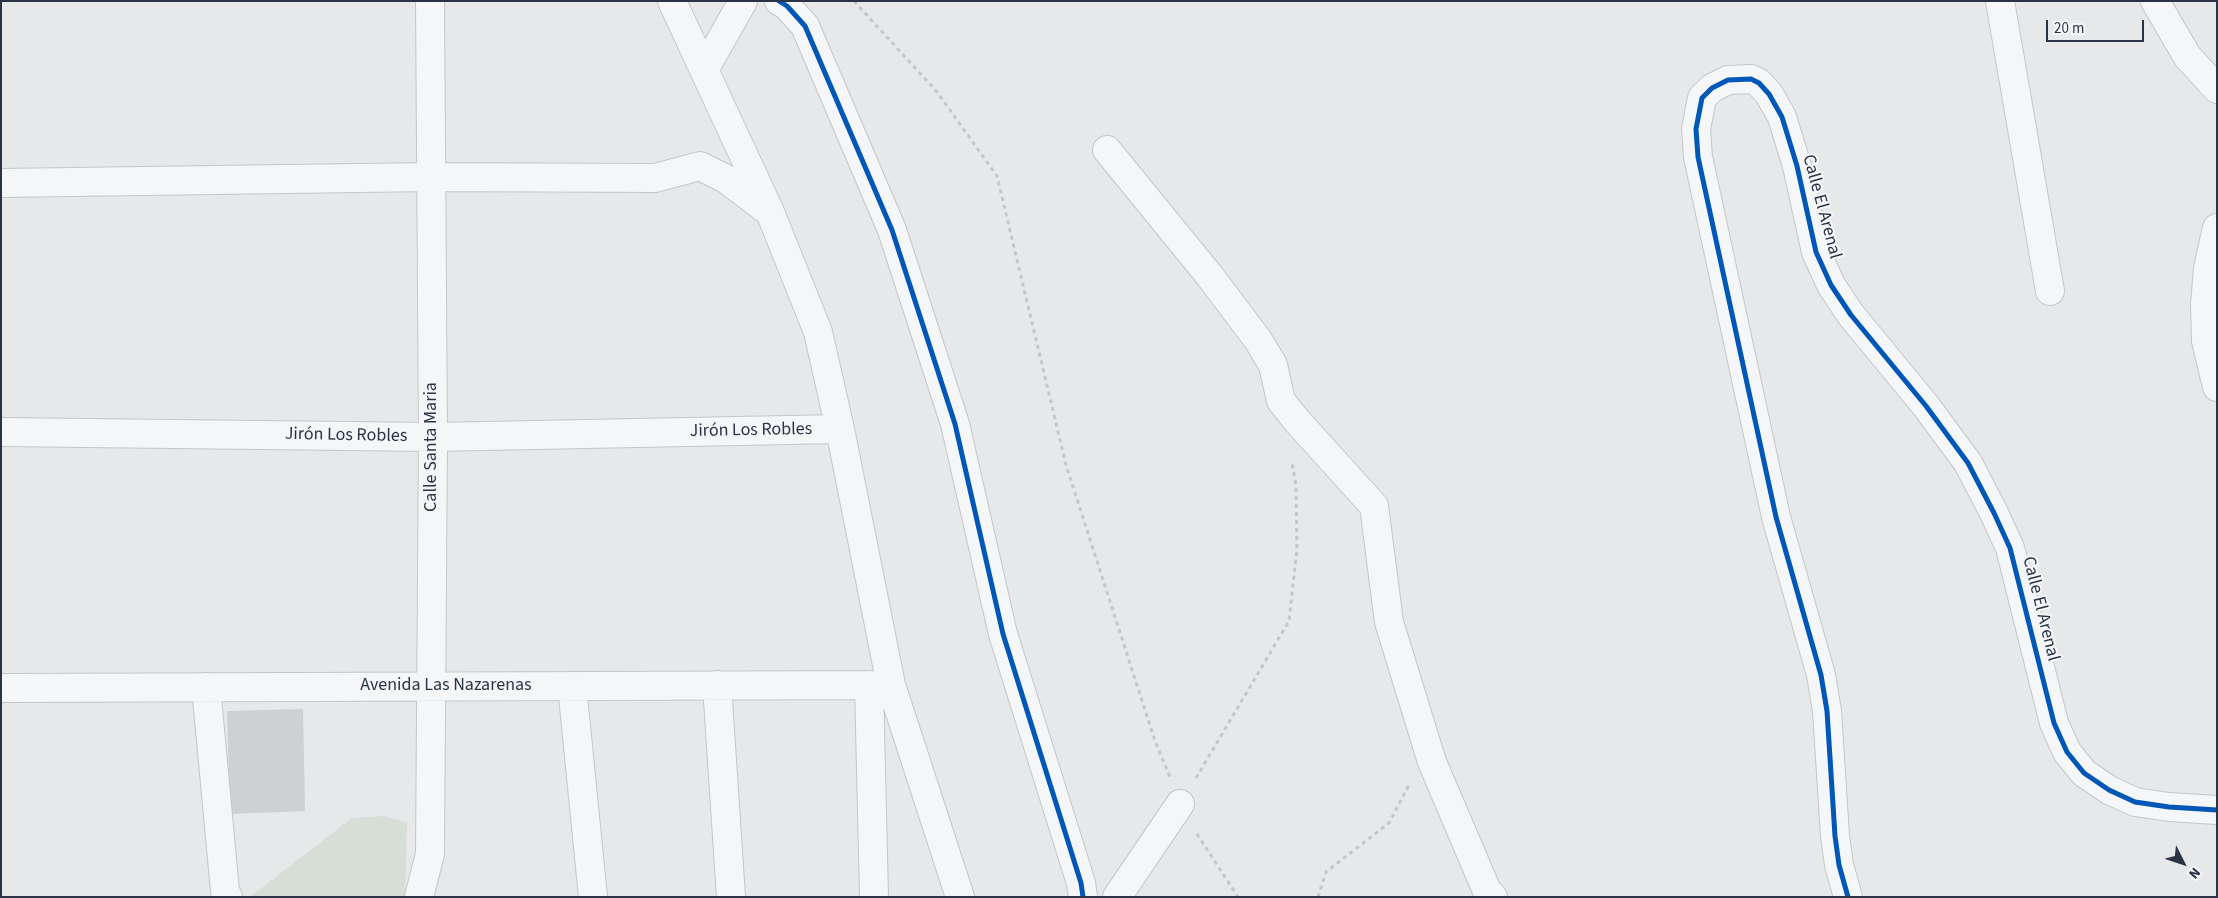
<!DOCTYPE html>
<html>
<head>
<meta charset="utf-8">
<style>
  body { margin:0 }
  #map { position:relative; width:2218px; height:898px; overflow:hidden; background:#e6e8ea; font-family:"Source Sans 3",sans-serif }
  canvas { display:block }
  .frame { position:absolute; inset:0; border:2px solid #2b3445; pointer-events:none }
  .north { position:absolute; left:2158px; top:838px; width:50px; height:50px; -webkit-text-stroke:4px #f4f6f9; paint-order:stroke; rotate:131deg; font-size:14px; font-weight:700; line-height:20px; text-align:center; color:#2b3445 }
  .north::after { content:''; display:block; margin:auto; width:18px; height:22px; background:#2b3445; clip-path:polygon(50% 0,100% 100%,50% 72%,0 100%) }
  .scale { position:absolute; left:2046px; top:20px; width:98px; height:22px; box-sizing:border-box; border:2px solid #2b3445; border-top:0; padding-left:6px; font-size:15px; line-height:18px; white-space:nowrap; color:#2b3445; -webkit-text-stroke:4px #f4f6f9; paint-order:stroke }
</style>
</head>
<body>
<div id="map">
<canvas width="2218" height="898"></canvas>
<div class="frame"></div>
<div class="north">N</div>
<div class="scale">20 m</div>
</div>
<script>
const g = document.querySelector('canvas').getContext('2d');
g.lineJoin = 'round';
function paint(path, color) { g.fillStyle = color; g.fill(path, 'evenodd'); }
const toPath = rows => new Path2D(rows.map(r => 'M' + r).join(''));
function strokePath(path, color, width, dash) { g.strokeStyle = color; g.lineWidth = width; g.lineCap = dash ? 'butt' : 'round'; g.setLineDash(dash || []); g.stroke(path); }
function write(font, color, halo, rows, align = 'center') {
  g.font = font + ' "Source Sans 3",sans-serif'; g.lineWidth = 4; g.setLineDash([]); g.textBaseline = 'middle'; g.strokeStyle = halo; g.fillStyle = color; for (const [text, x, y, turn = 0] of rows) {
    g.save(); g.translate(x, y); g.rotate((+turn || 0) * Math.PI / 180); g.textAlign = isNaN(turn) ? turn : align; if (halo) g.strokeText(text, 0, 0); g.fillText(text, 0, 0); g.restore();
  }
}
paint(toPath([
  [385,816,407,823,405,897,250,897,352,818]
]), '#d6ded6');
paint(toPath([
  [303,709,305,811,230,814,227,711]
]), '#ced0d3');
const street = toPath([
  [672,1,704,70],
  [743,1,704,70,770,212,818,332,840,429,891,685,960,897],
  [779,1,787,6,805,26,892,230,955,424,1003,634,1081,883,1083,897],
  [2000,1,2050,291],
  [2155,1,2187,56,2217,89],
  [1107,150,1209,275,1258,340,1273,365,1281,401,1298,422,1374,506,1389,622,1432,762,1487,891,1493,897],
  [1,183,430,177,655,178,700,166,726,179,767,210],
  [2217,228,2208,268,2205,305,2206,341,2217,387],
  [1,432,433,437,840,429],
  [717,685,731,897],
  [869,685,874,897],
  [572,686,593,897],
  [206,687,225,891,228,897],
  [1,688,891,685],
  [419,897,430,854,433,437,430,1],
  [1117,897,1180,804],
  [1848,897,1839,865,1835,836,1827,711,1821,675,1776,517,1698,157,1696,129,1702,98,1712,88,1728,80,1751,79,1759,83,1769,94,1782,117,1797,166,1816,252,1831,285,1851,315,1926,406,1968,463,1994,513,2010,548,2054,723,2067,752,2084,773,2109,790,2135,802,2169,807,2217,810]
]);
strokePath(street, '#c4c6c8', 30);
strokePath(toPath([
  [854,1,937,92,997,176,1066,465,1155,741,1170,777],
  [1196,778,1289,621,1297,549,1296,486,1292,463],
  [1197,834,1238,897],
  [1318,897,1326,872,1389,823,1409,785]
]), '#c5c6ca', 3, [4, 4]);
strokePath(street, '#f5f6f7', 28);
strokePath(toPath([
  [779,1,787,6,805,26,892,230,955,424,1003,634,1081,883,1083,897],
  [1848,897,1839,865,1835,836,1827,711,1821,675,1776,517,1698,157,1696,129,1702,98,1712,88,1728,80,1751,79,1759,83,1769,94,1782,117,1797,166,1816,252,1831,285,1851,315,1926,406,1968,463,1994,513,2010,548,2054,723,2067,752,2084,773,2109,790,2135,802,2169,807,2217,810]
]), '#0057b8', 5);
write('18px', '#2b3445', '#f4f6f9', [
  ["Calle El Arenal",1821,207,75],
  ["Jirón Los Robles",751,431,-1],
  ["Jirón Los Robles",346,436,1],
  ["Calle Santa Maria",432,447,-90],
  ["Calle El Arenal",2040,609,76],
  ["Avenida Las Nazarenas",446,686]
]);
</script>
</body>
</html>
